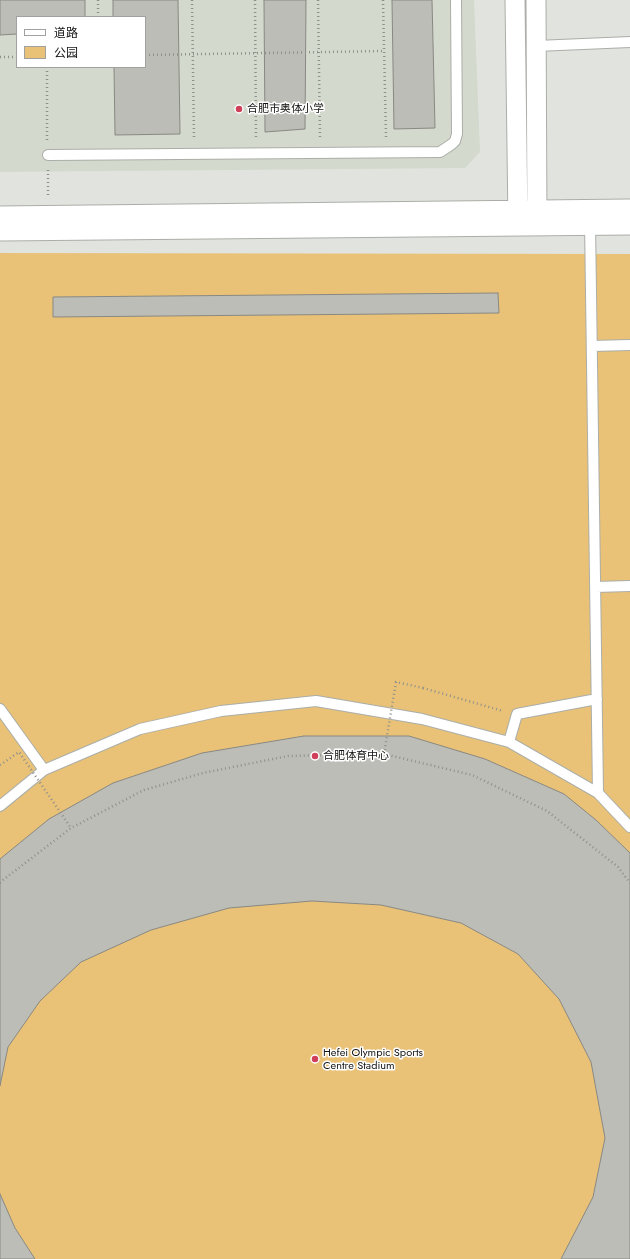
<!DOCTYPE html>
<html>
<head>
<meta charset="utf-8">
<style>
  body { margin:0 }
  #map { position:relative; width:630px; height:1259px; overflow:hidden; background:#e1e4de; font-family:Jost,"Noto Sans SC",sans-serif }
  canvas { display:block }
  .legend { position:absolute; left:16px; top:16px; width:130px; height:52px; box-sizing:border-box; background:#fff; border:1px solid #a1a1a0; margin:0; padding:5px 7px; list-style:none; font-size:12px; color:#131412 }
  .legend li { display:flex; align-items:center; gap:8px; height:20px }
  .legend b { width:20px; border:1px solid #a1a1a0 }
</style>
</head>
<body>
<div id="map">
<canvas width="630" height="1259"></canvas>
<ul class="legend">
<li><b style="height:5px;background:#fff"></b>道路</li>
<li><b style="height:11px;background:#e9c277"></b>公园</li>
</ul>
</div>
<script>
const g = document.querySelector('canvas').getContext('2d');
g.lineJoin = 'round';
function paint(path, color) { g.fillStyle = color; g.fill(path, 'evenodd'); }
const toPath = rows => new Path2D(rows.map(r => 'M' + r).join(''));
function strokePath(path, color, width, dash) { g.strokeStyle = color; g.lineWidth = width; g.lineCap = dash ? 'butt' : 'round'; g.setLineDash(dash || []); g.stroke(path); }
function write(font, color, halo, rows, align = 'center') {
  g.font = font + ' Jost,"Noto Sans SC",sans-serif'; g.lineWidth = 3; g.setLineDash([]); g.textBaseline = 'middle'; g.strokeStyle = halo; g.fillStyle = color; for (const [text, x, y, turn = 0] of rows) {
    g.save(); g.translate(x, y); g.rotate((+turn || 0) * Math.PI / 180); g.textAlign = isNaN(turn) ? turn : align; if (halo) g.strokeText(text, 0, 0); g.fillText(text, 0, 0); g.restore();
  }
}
paint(toPath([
  [0,0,474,0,480,152,465,168,0,172],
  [17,17,145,17,145,67,17,67]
]), '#d3d9cc');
paint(toPath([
  [0,253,630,254,630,1259,0,1259]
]), '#e9c277');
const building = toPath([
  [0,0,85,0,85,17,17,17,17,34,0,35,0,0],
  [113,0,178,0,180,134,115,135,114,67,145,67,145,17,113,17,113,0],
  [264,0,306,0,305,129,265,132,264,0],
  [392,0,432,0,435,128,394,129,392,0],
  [498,293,499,313,53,317,53,297,498,293],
  [304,736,409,736,485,759,564,794,596,820,630,853,630,1259,561,1259,593,1197,605,1138,591,1062,559,999,518,954,461,923,381,905,312,901,229,908,151,930,81,962,40,1001,8,1047,0,1086,0,859,49,819,113,783,202,753,304,736],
  [0,1194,15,1228,35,1259,0,1259,0,1194]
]);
paint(building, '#bdbdb7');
strokePath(building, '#898983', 1);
const lane = toPath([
  [536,46,630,42],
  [48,155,440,152,452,144,455,141,457,134,456,0],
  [590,221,598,793],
  [592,346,630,345],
  [595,587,630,586],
  [0,709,44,770],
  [509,742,517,714,597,699],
  [0,806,44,770,140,729,221,711,316,701,422,719,509,742,598,793,630,827]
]);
const street = toPath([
  [515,0,518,223],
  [536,0,537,223],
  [0,216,630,209],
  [0,231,630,225]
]);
strokePath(lane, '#abaea8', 12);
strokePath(street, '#abaea8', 21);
strokePath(toPath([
  [98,0,98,17],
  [192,0,194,139],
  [255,0,256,139],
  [318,0,320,137],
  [383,0,386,137],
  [145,55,384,51],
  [0,57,17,57],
  [47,67,47,141],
  [48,170,48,197],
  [423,688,503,711],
  [0,883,3,880,71,828,144,790,203,773,288,756,384,754,472,775,547,811,618,867,630,883]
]), '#8e908b', 2.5, [1, 3]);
strokePath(lane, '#fff', 10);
strokePath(street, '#fff', 19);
strokePath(toPath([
  [384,754,396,682,423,688],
  [0,765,19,752,71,828]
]), '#8e908b', 2.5, [1, 3]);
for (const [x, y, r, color] of [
  [239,109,4,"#cf3f5a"],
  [315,756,4,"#cf3f5a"],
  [315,1059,4,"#cf3f5a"]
]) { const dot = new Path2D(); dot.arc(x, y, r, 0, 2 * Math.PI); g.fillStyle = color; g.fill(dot); strokePath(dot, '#fff', 1.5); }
write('11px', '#131412', '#fff', [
  ["合肥市奥体小学",247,109],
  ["合肥体育中心",323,756],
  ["Hefei Olympic Sports",323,1053],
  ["Centre Stadium",323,1066]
], 'left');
</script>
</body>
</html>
